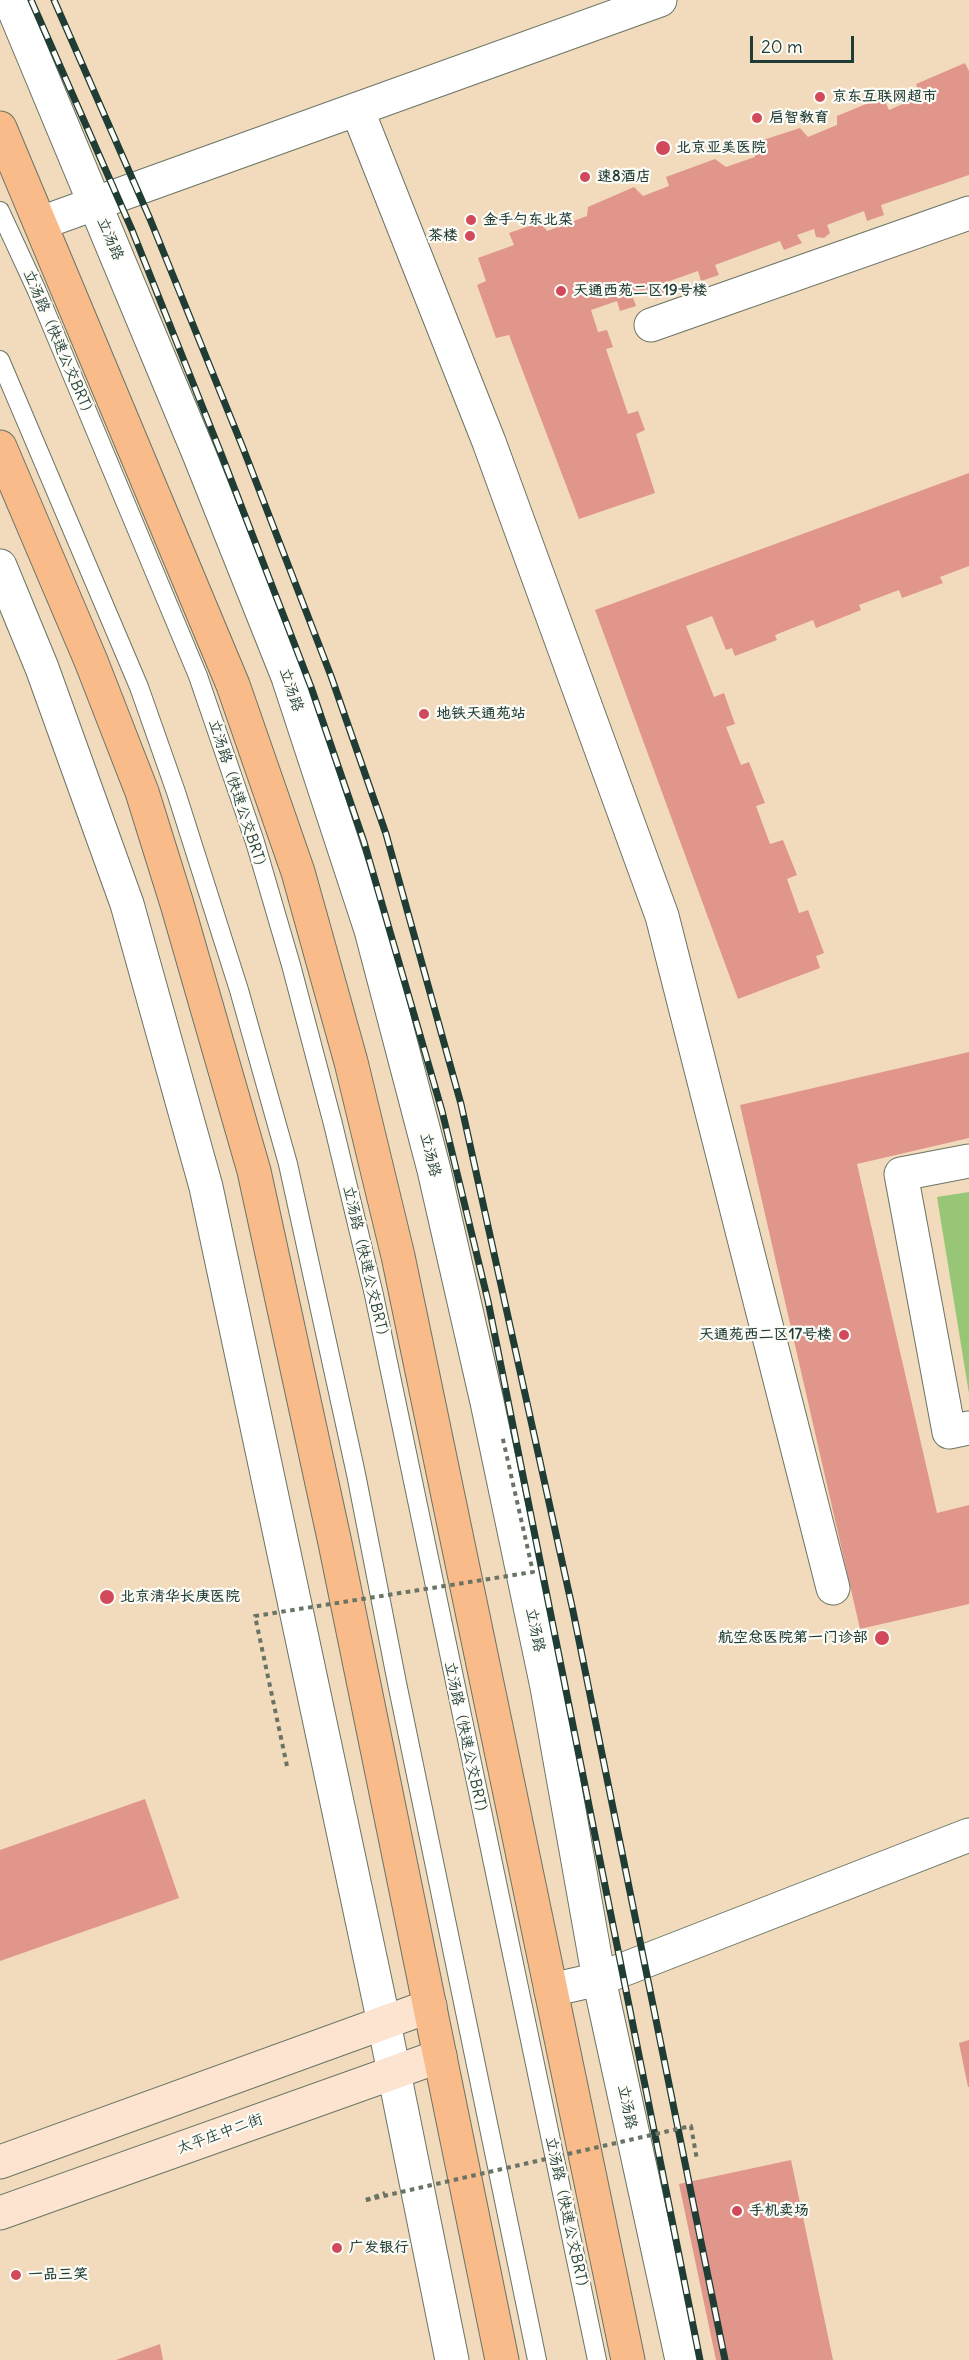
<!DOCTYPE html>
<html>
<head>
<meta charset="utf-8">
<style>
  body { margin:0 }
  #map { position:relative; width:969px; height:2360px; overflow:hidden; background:#f2dbbc; font-family:Delius,sans-serif }
  canvas { display:block }
  .scale { position:absolute; left:750px; top:36px; width:104px; height:27px; box-sizing:border-box; border:3px solid #1f3d34; border-top:0; padding-left:8px; font-size:18px; line-height:21px; white-space:nowrap; color:#1f3d34; -webkit-text-stroke:4px #fdfcf7; paint-order:stroke }
</style>
</head>
<body>
<div id="map">
<canvas width="969" height="2360"></canvas>
<div class="scale">20 m</div>
</div>
<script>
const g = document.querySelector('canvas').getContext('2d');
g.lineJoin = 'round';
function paint(path, color) { g.fillStyle = color; g.fill(path, 'evenodd'); }
const toPath = rows => new Path2D(rows.map(r => 'M' + r).join(''));
function strokePath(path, color, width, dash) { g.strokeStyle = color; g.lineWidth = width; g.lineCap = dash ? 'butt' : 'round'; g.setLineDash(dash || []); g.stroke(path); }
function write(font, color, halo, rows, align = 'center') {
  g.font = font + ' Delius,"LXGW WenKai TC",sans-serif'; g.lineWidth = 4.5; g.setLineDash([]); g.textBaseline = 'middle'; g.strokeStyle = halo; g.fillStyle = color; for (const [text, x, y, turn = 0] of rows) {
    g.save(); g.translate(x, y); g.rotate((+turn || 0) * Math.PI / 180); g.textAlign = isNaN(turn) ? turn : align; if (halo) g.strokeText(text, 0, 0); g.fillText(text, 0, 0); g.restore();
  }
}
paint(toPath([
  [969,1192,969,1394,937,1197]
]), '#97c776');
paint(toPath([
  [965,63,969,71,969,175,881,205,884,215,867,221,864,211,827,225,830,233,824,238,816,237,814,229,797,235,802,243,784,250,780,241,715,265,719,275,701,281,698,271,661,284,664,292,658,299,649,297,647,289,632,295,636,306,620,311,617,301,591,310,598,332,607,330,613,347,606,349,628,414,638,411,645,430,636,434,655,493,579,519,509,335,496,338,477,285,486,281,478,258,514,245,509,233,541,222,547,231,587,216,588,207,634,187,643,196,669,186,666,177,715,159,726,167,755,157,751,144,800,128,808,137,837,125,837,116,883,97,889,110,921,96,916,84],
  [969,473,969,566,940,577,943,583,902,598,899,590,859,605,861,610,816,628,813,620,775,635,777,640,735,656,732,648,726,650,712,616,686,626,714,697,724,693,735,724,726,727,741,765,749,762,765,803,756,806,770,844,783,840,797,875,787,879,799,913,808,910,824,953,816,956,820,968,738,999,595,610],
  [969,1052,969,1138,857,1164,937,1513,969,1505,969,1604,860,1629,740,1105],
  [145,1799,179,1898,0,1961,0,1850],
  [969,2040,969,2087,968,2087,959,2043],
  [791,2160,833,2360,716,2360,679,2184],
  [160,2344,163,2360,116,2360]
]), '#e0968b');
const service = toPath([
  [0,211,37,291,198,676,255,842,291,965,333,1124,374,1295,597,2360],
  [0,360,139,687,176,792,239,990,288,1164,356,1474,397,1683,537,2360]
]);
const minor = toPath([
  [10,0,199,454,288,677,371,930,434,1170,487,1402,547,1687,599,1979,682,2360],
  [357,109,489,442,662,916,833,1588],
  [41,223,660,0],
  [651,325,969,213],
  [0,566,42,668,127,904,206,1187,384,2023,452,2360],
  [969,1161,901,1174,949,1432,969,1428]
]);
const tertiary = toPath([
  [551,1990,599,1979,969,1835]
]);
const secondary = toPath([
  [0,2162,430,2006],
  [0,2213,440,2056]
]);
const primary = toPath([
  [0,128,233,685,298,872,351,1062,398,1256,628,2360],
  [0,447,91,661,142,792,177,904,254,1171,335,1543,502,2360]
]);
strokePath(service, '#697464', 20);
strokePath(minor, '#697464', 35);
strokePath(tertiary, '#697464', 35);
strokePath(secondary, '#697464', 35);
strokePath(primary, '#697464', 35);
strokePath(toPath([
  [366,2200,385,2193]
]), '#697464', 4, [4.5, 4.5]);
strokePath(service, '#fff', 18);
strokePath(minor, '#fff', 33);
strokePath(tertiary, '#fff', 33);
strokePath(secondary, '#fde4d1', 33);
strokePath(primary, '#fabb8b', 33);
const rail = toPath([
  [31,0,132,230,222,456,311,687,364,842,442,1111,488,1301,700,2360],
  [54,0,150,219,243,448,331,676,386,834,461,1104,573,1611,725,2360]
]);
strokePath(rail, '#1f3d34', 7);
strokePath(rail, '#fdfcf7', 4.5, [14]);
strokePath(toPath([
  [287,1766,255,1616,533,1572,502,1435],
  [366,2200,691,2126,697,2160]
]), '#697464', 4, [4.5, 4.5]);
for (const [x, y, r, color] of [
  [820,97,6,"#d1495b"],
  [757,118,6,"#d1495b"],
  [663,148,8,"#d1495b"],
  [585,177,6,"#d1495b"],
  [471,220,6,"#d1495b"],
  [470,236,6,"#d1495b"],
  [561,291,6,"#d1495b"],
  [424,714,6,"#d1495b"],
  [844,1335,6,"#d1495b"],
  [107,1597,8,"#d1495b"],
  [882,1638,8,"#d1495b"],
  [737,2211,6,"#d1495b"],
  [337,2248,6,"#d1495b"],
  [16,2275,6,"#d1495b"]
]) { const dot = new Path2D(); dot.arc(x, y, r, 0, 2 * Math.PI); g.fillStyle = color; g.fill(dot); strokePath(dot, '#fdfcf7', 2); }
write('bold 15px', '#1f3d34', '#fdfcf7', [
  ["京东互联网超市",832,97],
  ["启智教育",769,118],
  ["北京亚美医院",676,148],
  ["速8酒店",597,177],
  ["金手勺东北菜",483,220],
  ["茶楼",458,236,"right"],
  ["天通西苑二区19号楼",573,291],
  ["地铁天通苑站",436,714],
  ["天通苑西二区17号楼",832,1335,"right"],
  ["北京清华长庚医院",120,1597],
  ["航空总医院第一门诊部",868,1638,"right"],
  ["手机卖场",749,2211],
  ["广发银行",349,2248],
  ["一品三笑",28,2275]
], 'left');
write('15px', '#1f3d34', '#fdfcf7', [
  ["立汤路",110,239,67],
  ["立汤路（快速公交BRT）",59,345,67],
  ["立汤路",291,690,71],
  ["立汤路（快速公交BRT）",238,797,72],
  ["立汤路",430,1155,76],
  ["立汤路（快速公交BRT）",366,1265,77],
  ["立汤路",535,1630,78],
  ["立汤路（快速公交BRT）",466,1741,78],
  ["立汤路",627,2107,78],
  ["太平庄中二街",220,2134,-20],
  ["立汤路（快速公交BRT）",567,2216,78]
]);
</script>
</body>
</html>
